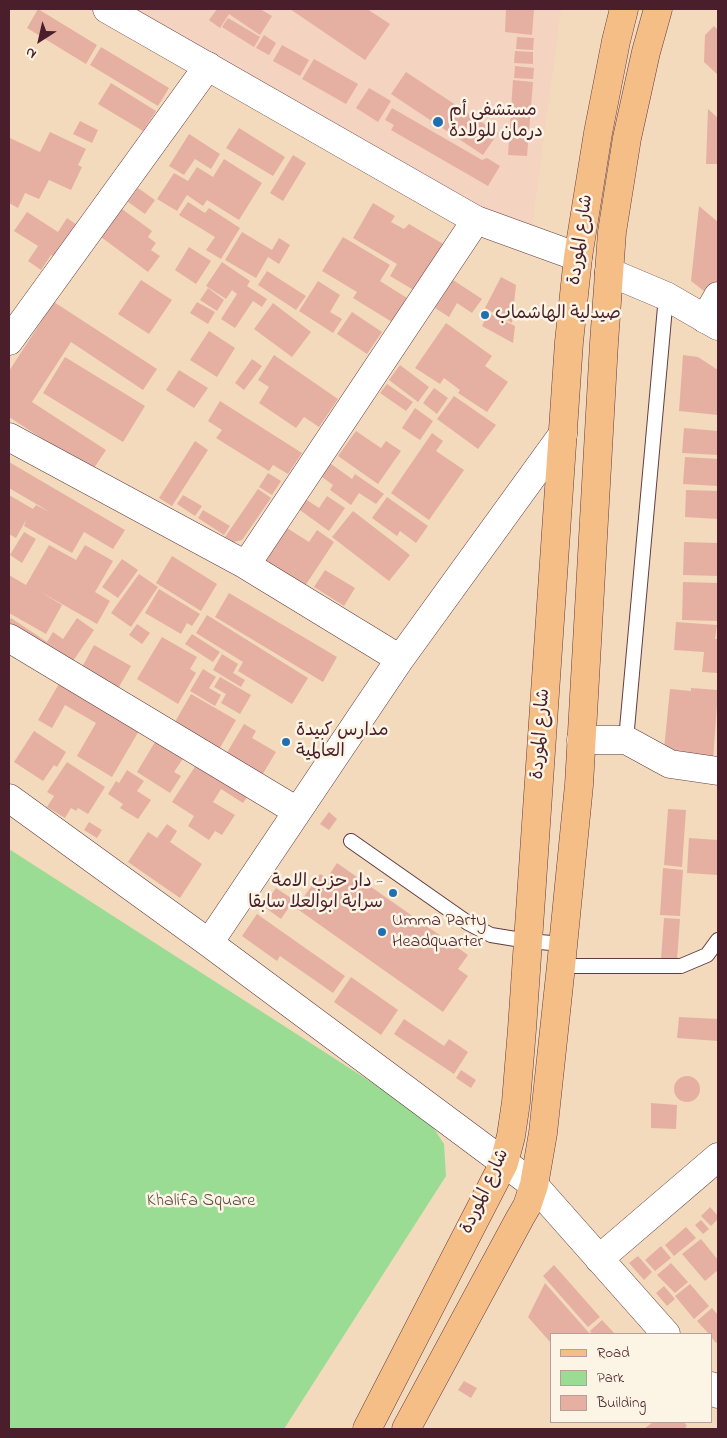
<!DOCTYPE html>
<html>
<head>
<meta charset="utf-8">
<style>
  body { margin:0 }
  #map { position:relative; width:727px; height:1438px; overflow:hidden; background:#f3dabc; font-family:"Indie Flower",sans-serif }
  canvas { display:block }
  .frame { position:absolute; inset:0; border:10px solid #4a1f2b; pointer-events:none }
  .legend { position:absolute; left:550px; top:1333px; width:162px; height:90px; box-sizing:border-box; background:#fcf5e5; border:1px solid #b59f9b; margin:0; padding:6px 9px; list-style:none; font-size:15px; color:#4a1f2b }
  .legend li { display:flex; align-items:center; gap:10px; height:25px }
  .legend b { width:25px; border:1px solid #b59f9b }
  .north { position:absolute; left:15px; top:15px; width:50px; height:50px; -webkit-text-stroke:4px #fcf5e5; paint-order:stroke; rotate:215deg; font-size:14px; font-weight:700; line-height:20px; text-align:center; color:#4a1f2b }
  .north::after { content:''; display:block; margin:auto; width:18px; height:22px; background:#4a1f2b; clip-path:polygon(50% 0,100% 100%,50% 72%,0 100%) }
</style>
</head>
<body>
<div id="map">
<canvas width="727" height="1438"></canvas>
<div class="frame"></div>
<ul class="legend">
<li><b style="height:6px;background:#f6be87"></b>Road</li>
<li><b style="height:14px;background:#9adc93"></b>Park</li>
<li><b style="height:14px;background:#e5b0a1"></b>Building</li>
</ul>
<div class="north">N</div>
</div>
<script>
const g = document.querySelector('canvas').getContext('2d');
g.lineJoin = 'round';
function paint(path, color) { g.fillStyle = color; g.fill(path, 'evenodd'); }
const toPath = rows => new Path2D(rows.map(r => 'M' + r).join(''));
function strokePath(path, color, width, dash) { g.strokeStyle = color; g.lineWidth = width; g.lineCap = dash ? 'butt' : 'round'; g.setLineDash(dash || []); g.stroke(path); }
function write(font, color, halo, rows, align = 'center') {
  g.font = font + ' "Indie Flower","Playpen Sans Arabic",sans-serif'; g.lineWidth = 5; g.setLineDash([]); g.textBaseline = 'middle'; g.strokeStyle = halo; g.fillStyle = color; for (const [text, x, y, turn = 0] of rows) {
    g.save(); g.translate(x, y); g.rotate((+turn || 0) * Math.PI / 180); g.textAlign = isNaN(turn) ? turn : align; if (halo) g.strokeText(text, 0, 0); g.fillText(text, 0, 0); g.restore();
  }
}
paint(toPath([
  [128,9,561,9,531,235]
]), '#f4d3c0');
paint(toPath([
  [9,849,427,1118,444,1144,446,1176,284,1429,9,1429]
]), '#9adc93');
paint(toPath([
  [38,9,97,45,86,64,27,28],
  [217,9,260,9,272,16,260,35,229,14,220,28,209,20],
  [290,9,367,9,390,24,365,60],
  [506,9,534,9,532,35,505,32],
  [228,18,260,37,254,47,222,27],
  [714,26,718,30,718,75,704,62,705,35],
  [264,35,276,43,269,55,256,48],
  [517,37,534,38,533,50,516,49],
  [282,45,309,60,300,76,273,61],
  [101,47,169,88,158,106,90,65],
  [515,51,533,52,533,64,514,63],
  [314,59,358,84,346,104,302,79],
  [515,66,534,68,533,79,514,78],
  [406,72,498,133,483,155,391,94],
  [513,80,533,82,527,156,508,155],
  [111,83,156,111,143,131,98,104],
  [369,88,391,101,378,122,356,108],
  [392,108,482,160,487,158,500,166,488,186,391,130,394,125,385,120],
  [708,109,718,118,718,164,706,164],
  [80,121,98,130,92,143,73,134],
  [239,128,285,157,273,176,226,148],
  [50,132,86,149,78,165,82,167,71,190,49,180,39,199,25,193,18,208,9,203,9,141,10,138,40,152],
  [189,134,220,154,211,169,195,159,184,175,169,166],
  [293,155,306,163,283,201,270,193],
  [224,159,262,183,239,220,207,200,203,206,187,195,177,211,157,199,174,173,188,181,197,167,213,177],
  [138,188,155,200,145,214,128,202],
  [188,202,205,213,209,208,240,228,221,259,206,250,215,237,179,215],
  [373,203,395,216,391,222,404,229,409,224,445,245,417,292,390,276,397,264,353,238],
  [699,206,718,222,718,283,709,295,691,281],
  [122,209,152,231,148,237,156,243,151,250,160,256,148,272,101,237],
  [27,212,58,232,67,218,77,225,56,258,51,255,41,270,28,261,38,246,14,231],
  [242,232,272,250,279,238,290,245,279,264,268,257,256,278,225,260],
  [343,237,390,265,380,281,407,298,392,322,353,298,357,292,322,271],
  [189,247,211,261,196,284,175,270],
  [222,262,250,281,247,286,267,299,262,307,253,301,235,328,221,319,237,294,232,290,226,299,206,286],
  [267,271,306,296,296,310,258,285],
  [501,277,516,285,512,323,485,308],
  [141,280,172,300,149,334,118,314],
  [453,280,482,299,472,313,457,303,449,317,435,308],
  [318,281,340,295,330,312,342,319,333,333,299,311],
  [208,288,224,300,217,311,200,300],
  [54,302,157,369,143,390,71,342,32,402,106,450,92,471,9,417,9,371],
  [197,302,215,312,208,324,190,313],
  [273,303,311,332,292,357,254,329],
  [352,312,382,332,367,354,337,334],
  [488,313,515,326,513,343,482,326],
  [446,323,492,356,485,366,508,382,487,412,458,393,460,390,444,378,440,384,415,368],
  [209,331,235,348,217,377,190,360],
  [274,355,338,399,319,427,304,417,296,428,259,403,269,387,258,380],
  [683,355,698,357,718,370,718,415,679,411],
  [65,357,145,406,123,442,43,393],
  [252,359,262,366,244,390,235,383],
  [400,365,429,387,418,402,389,380],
  [179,370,208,388,194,408,166,390],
  [387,384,413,402,406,411,380,393],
  [434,388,448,398,437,414,423,403],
  [454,396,496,425,478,449,437,419],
  [220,401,302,453,288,474,273,465,269,471,216,438,222,430,208,421],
  [415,408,433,421,420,440,402,428],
  [684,428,718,431,718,455,682,453],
  [356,431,381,448,386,441,401,451,378,484,338,456],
  [432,433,443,441,436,451,464,470,429,520,391,493],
  [195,441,208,450,172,506,159,498],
  [685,457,718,459,718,486,683,484],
  [327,461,352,479,355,474,384,494,376,504,359,493,351,505,330,490,333,485,318,474],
  [9,462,125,530,113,549,84,532,72,553,24,526,26,520,16,538,9,534,9,495,33,509,36,505,50,512,9,488],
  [268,473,281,481,272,495,259,487],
  [258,489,271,498,242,540,234,542,225,537],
  [686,490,718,491,718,519,685,517],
  [183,495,202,506,195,516,177,504],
  [327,496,345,508,329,531,297,508,304,498,319,508],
  [387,497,428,526,416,543,400,531,397,536,372,518],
  [203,510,230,526,224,535,198,518],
  [353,511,410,555,389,581,332,537],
  [287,528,309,542,317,530,334,542,305,586,266,560],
  [24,532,36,539,22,563,10,555],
  [684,542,718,543,718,576,683,575],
  [49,545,76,560,85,545,113,561,95,592,110,601,97,624,39,591,62,605,46,634,9,613,9,575,26,585],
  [172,556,217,584,201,611,156,583],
  [122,559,138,570,118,598,102,587],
  [325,570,355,588,344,606,314,587],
  [139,574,158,587,131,627,111,613],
  [683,582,718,583,718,621,682,620],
  [159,589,200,614,192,626,187,623,181,634,145,613],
  [229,593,337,657,323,682,215,617],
  [207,615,308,678,292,704,238,671,243,662,196,633],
  [11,618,47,642,53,632,63,639,77,618,94,630,67,670,9,631,9,621],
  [676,622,717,625,715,639,718,639,718,673,702,672,704,652,674,650],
  [137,624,150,633,142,644,129,635],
  [192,634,220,652,213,662,185,644],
  [162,637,197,657,190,669,196,673,178,704,137,679],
  [94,645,131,666,116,692,80,671],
  [222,654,238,664,233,673,245,680,241,687,213,670],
  [203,669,216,677,209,688,221,695,215,706,190,691],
  [220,677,251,695,240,714,221,703,226,694,214,687],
  [60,682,140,729,112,777,77,756,96,723,65,705,52,728,38,720],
  [691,688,718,690,713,760,686,758,687,752,664,749,670,689,691,691],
  [191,694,236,720,217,753,172,727],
  [244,724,256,731,252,738,276,752,261,777,225,756],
  [34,731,66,752,57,767,54,765,43,781,14,762],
  [158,737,186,754,174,772,181,776,170,793,137,772],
  [200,759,251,791,243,803,221,789,213,802,235,815,222,835,215,831,209,840,188,826,194,816,172,802],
  [67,762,105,787,88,814,78,808,76,811,71,808,65,818,47,807,54,796,47,792],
  [127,770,144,781,137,791,151,800,138,819,120,808,123,804,108,794,116,781,119,783],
  [668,809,686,810,682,867,664,865],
  [329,812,337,819,329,830,320,824],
  [89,822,102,830,97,838,84,830],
  [167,824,177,831,170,842,202,864,180,898,128,862,148,832,157,838],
  [689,838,718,840,718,875,687,873],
  [337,863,468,955,458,969,468,976,443,1012,296,908,320,874,327,878],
  [663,868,683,870,680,916,660,915],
  [276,888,294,900,281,919,263,906],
  [257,914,345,976,333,993,280,956,277,961,242,936],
  [664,918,680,919,677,960,661,959],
  [351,977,398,1010,381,1035,334,1002],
  [679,1017,718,1019,718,1041,677,1038],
  [404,1019,444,1046,449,1039,468,1052,454,1074,394,1034],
  [461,1070,476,1080,471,1088,456,1078],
  '674 1089a13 13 0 1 1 26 0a13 13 0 1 1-26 0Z',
  [651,1103,677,1105,676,1129,651,1128],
  [710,1207,718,1216,718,1219,711,1226,701,1216],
  [701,1220,709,1229,703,1234,695,1225],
  [686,1227,696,1238,674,1256,665,1245],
  [701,1239,718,1260,718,1270,705,1281,682,1254],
  [661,1246,671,1258,655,1271,645,1260],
  [638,1256,652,1272,644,1280,629,1263],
  [671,1263,688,1282,675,1293,657,1275],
  [554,1265,600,1317,588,1327,543,1276],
  [545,1283,590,1334,551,1334,551,1343,528,1317],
  [690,1284,709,1306,694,1319,675,1296],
  [664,1286,675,1299,667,1306,656,1293],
  [712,1308,718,1315,718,1341,716,1343,711,1337,711,1334,709,1334,697,1321],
  [602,1320,615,1334,592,1334,590,1331],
  [464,1381,477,1388,471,1398,458,1390],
  [653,1422,684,1422,687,1426,684,1429,644,1429]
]), '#e5b0a1');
const service = toPath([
  [626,740,666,296],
  [351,841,468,923,491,935,528,941,563,944],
  [561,966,681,966,707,955,718,940]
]);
const minor = toPath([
  [705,319,718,296],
  [9,341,208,66],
  [9,437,246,565,400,659],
  [246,565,476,220],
  [9,638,297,811],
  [581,740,626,740,670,764,718,771],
  [9,798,209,943,534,1185,666,1334],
  [209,943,400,659,563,434],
  [599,1259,718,1157],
  [711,1386,718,1394]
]);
const tertiary = toPath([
  [107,9,476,220,578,257],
  [609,272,666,296,718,326]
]);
const primary = toPath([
  [367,1429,504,1163,511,1136,516,1102,522,1029,569,342,578,257,598,133,616,41,624,9],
  [406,1429,520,1218,527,1206,534,1185,543,1133,561,966,579,785,604,343,612,232,627,138,646,52,658,9]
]);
strokePath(service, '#633b41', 16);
strokePath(minor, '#633b41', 29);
strokePath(tertiary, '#633b41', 29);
strokePath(primary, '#633b41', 29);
strokePath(service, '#fff', 14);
strokePath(minor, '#fff', 28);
strokePath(tertiary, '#fff', 28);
strokePath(primary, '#f6be87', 28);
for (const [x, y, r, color] of [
  [438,122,6,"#1f6fb2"],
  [485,315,5,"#1f6fb2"],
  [286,742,5,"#1f6fb2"],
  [393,893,5,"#1f6fb2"],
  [382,932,5,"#1f6fb2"]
]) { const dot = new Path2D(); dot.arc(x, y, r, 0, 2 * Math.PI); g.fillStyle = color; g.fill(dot); strokePath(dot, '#fcf5e5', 2); }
write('18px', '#4a1f2b', '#fcf5e5', [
  ["مستشفى أم",449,112],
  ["درمان للولادة",449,133],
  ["صيدلية الهاشماب",495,315],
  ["مدارس كبيدة",296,732],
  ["العالمية",296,753],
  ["دار حزب الامة -",383,883,"right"],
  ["سراية ابوالعلا سابقا",383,904,"right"],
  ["Umma Party",392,922],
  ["Headquarter",392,943]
], 'left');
write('18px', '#4a1f2b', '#fcf5e5', [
  ["شارع الموردة",582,240,-82],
  ["شارع الموردة",542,734,-86],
  ["شارع الموردة",486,1192,-65]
]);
write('18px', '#5e4e45', '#fcf5e5', [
  ["Khalifa Square",201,1202]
]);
</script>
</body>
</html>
